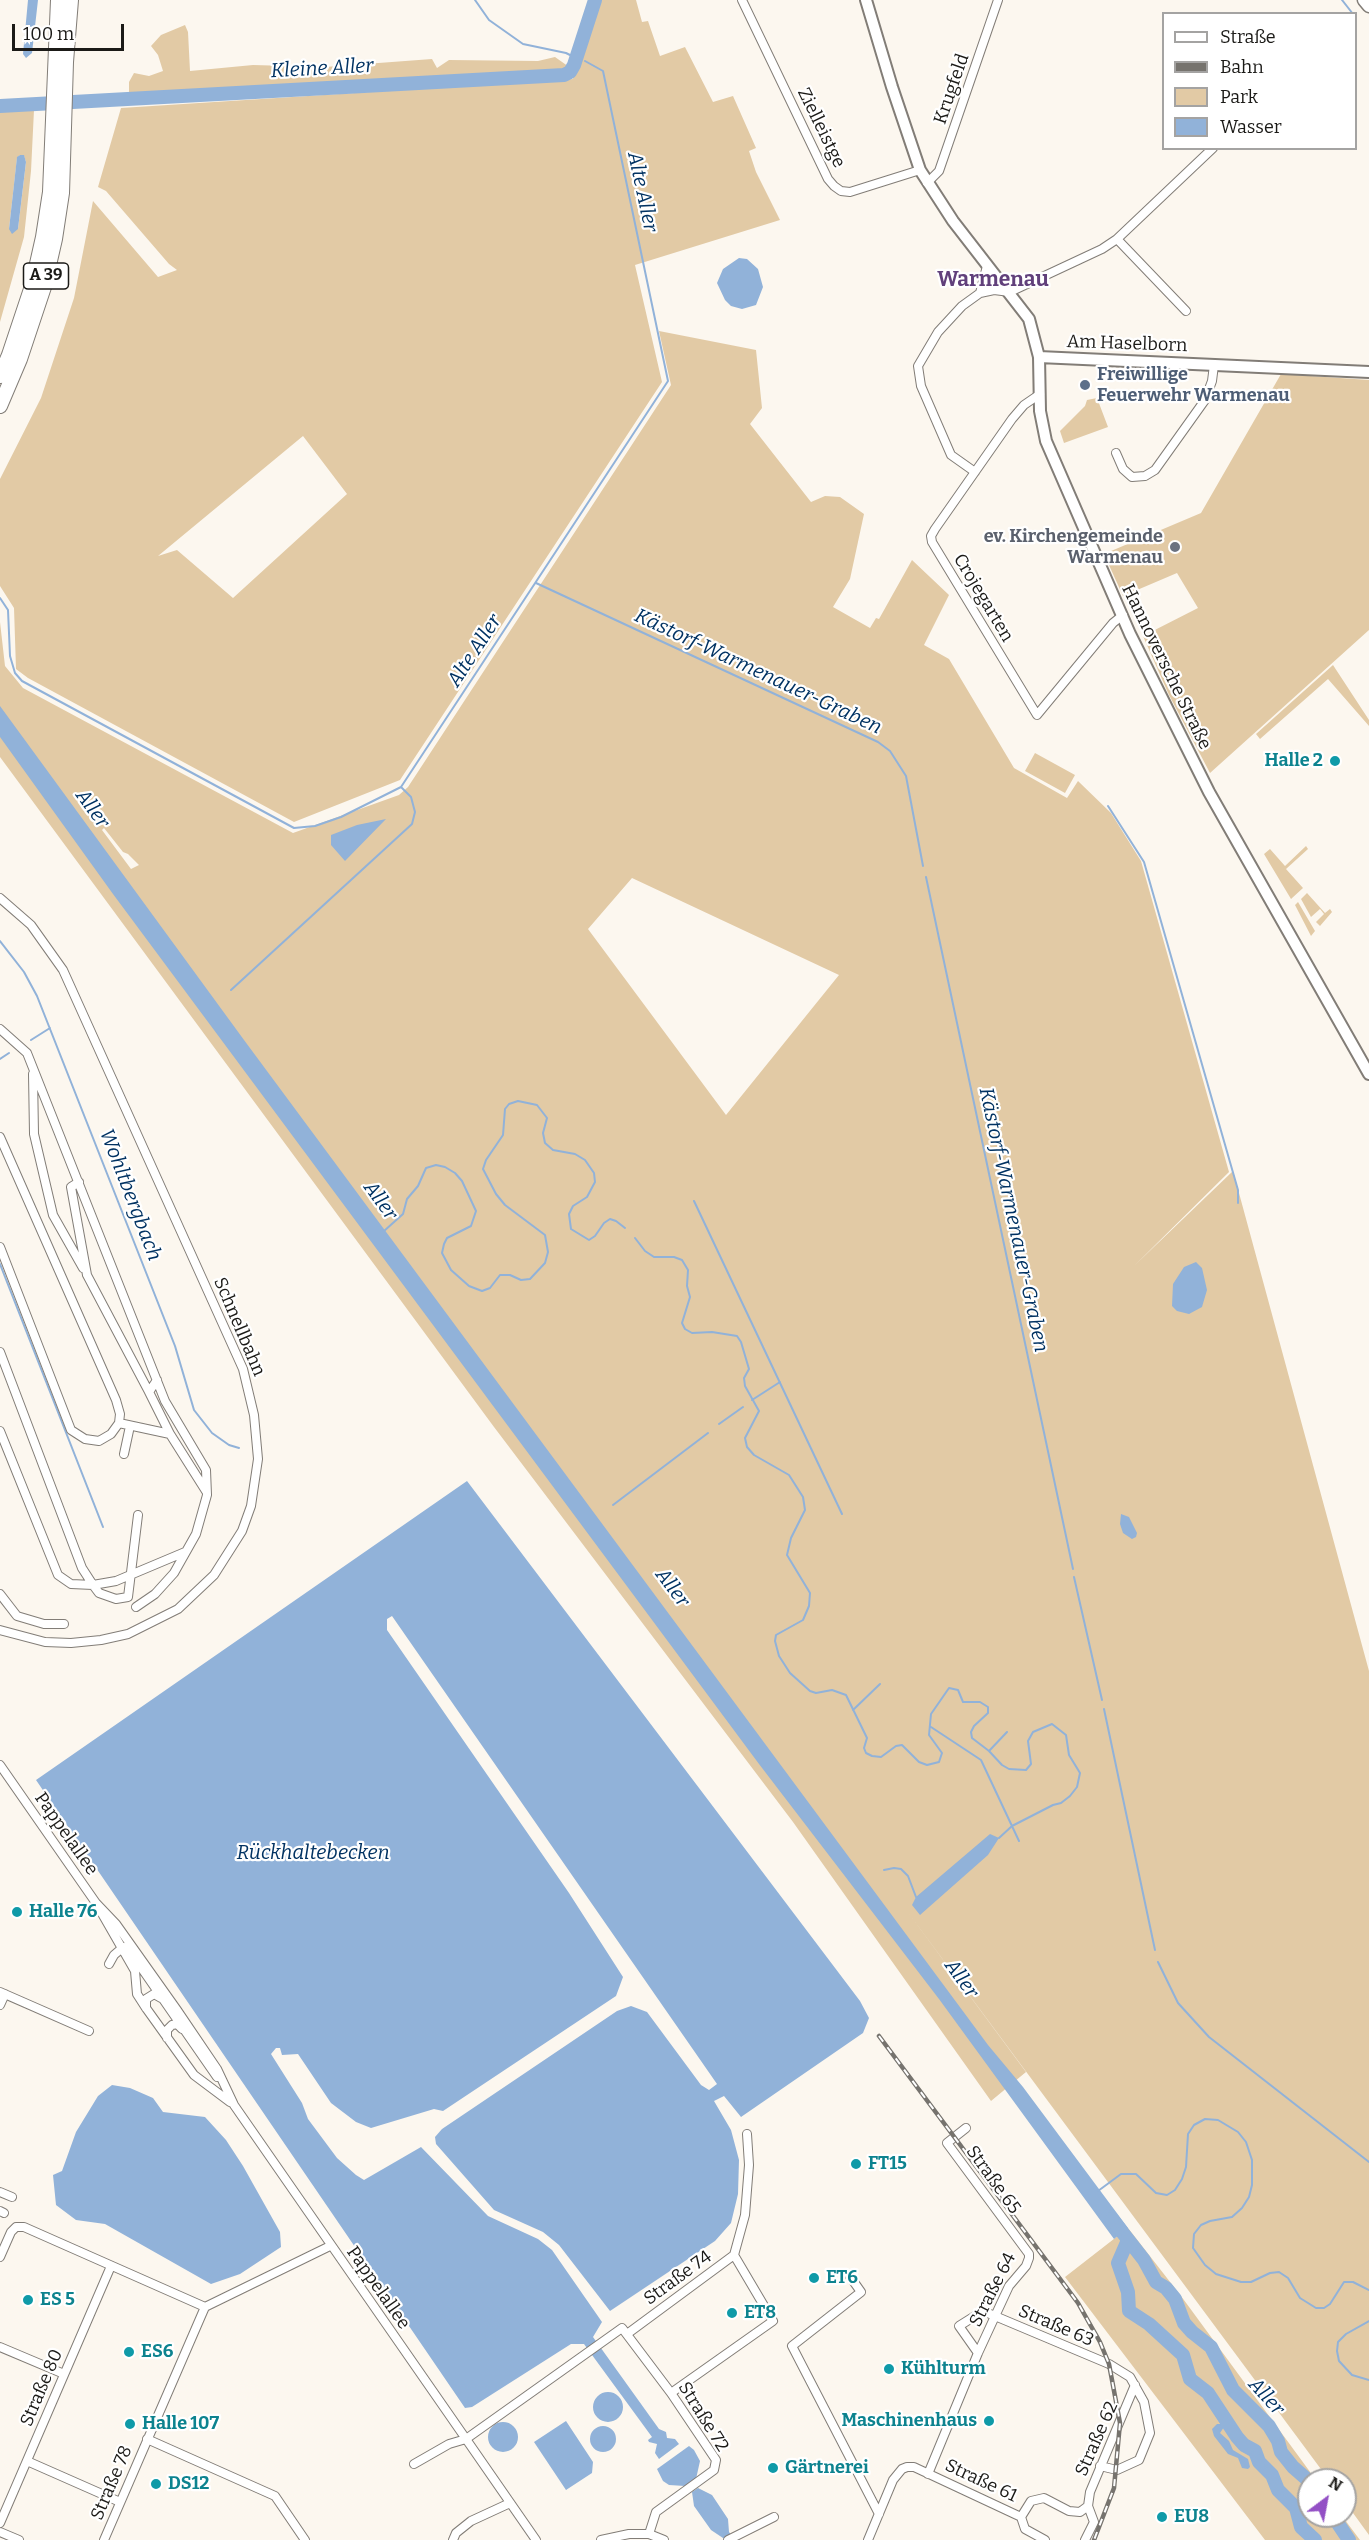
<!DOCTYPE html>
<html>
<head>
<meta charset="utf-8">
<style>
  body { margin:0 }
  #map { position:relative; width:1369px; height:2540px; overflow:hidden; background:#fcf7ef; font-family:Bitter,serif }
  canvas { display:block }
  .legend { position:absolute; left:1162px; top:12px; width:195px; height:138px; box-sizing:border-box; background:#fff; border:2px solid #a4a3a2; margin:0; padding:8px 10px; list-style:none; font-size:18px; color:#1b1a17 }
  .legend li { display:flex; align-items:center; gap:12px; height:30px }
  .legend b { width:30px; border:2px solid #a4a3a2 }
  .north { position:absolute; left:1297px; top:2468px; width:60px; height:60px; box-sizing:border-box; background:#fff; border:2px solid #a4a3a2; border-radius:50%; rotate:32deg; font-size:16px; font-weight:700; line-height:24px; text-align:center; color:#1b1a17 }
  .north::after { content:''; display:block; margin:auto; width:21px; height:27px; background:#9350c5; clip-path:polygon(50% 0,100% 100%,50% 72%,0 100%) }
  .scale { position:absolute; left:12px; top:24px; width:112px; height:27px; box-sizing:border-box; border:3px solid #1b1a17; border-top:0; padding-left:8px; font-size:18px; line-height:21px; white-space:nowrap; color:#1b1a17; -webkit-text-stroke:4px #fff; paint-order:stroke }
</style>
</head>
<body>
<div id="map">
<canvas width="1369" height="2540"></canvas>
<ul class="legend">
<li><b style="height:8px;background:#fff"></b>Straße</li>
<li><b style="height:8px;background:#76736e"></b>Bahn</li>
<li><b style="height:16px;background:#e2caa5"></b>Park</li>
<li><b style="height:16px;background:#91b2d9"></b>Wasser</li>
</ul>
<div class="north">N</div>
<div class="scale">100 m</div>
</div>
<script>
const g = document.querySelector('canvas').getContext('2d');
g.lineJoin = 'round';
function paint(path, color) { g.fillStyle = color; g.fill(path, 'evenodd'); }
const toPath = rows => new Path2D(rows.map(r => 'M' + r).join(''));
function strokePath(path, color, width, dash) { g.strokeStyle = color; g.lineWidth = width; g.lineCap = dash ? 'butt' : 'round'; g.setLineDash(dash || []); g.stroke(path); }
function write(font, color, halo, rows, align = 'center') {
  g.font = font + ' Bitter,serif'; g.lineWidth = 4.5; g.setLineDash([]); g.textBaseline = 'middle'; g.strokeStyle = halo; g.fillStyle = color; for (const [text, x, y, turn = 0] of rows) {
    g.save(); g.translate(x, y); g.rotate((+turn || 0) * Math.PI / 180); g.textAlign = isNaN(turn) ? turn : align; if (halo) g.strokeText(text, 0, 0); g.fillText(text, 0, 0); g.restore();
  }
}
paint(toPath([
  [601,0,636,0,642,22,648,21,660,56,685,47,713,102,733,96,756,148,749,151,756,172,780,220,635,265,662,382,400,780,294,822,28,678,16,669,14,608,0,586,0,479,41,398,74,298,93,201,158,277,177,270,169,264,106,191,98,187,121,108,573,79,575,60],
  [303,436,347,494,233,598,177,550,158,556],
  [185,25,188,32,190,71,253,65,325,67,432,59,437,68,449,60,538,61,555,57,572,69,129,96,129,82,134,73,149,76,163,71,158,55,151,46,161,35],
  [0,102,6,102,5,111,34,110,31,171,24,237,0,322],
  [20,155,24,156,26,162,18,229,9,229,17,158],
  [659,331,756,350,762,408,750,424,811,502,825,496,840,497,864,514,850,579,833,607,870,628,876,618,879,619,912,560,949,595,924,645,949,659,1014,768,1067,798,1078,781,1111,813,1141,861,1229,1172,1134,1266,1233,1171,1369,1671,1369,2535,1345,2502,1345,2480,1329,2480,901,1903,1026,2072,991,2101,793,1822,494,1427,0,757,0,622,5,666,23,688,293,833,399,795,408,787,671,385],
  [104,828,123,852,128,854,139,865,131,869,102,830],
  [632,878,839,975,726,1115,588,929],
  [1281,374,1369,380,1369,630,1210,773,1169,695,1143,636,1198,608,1177,573,1123,596,1104,554,1201,513],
  [1097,398,1108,427,1064,443,1060,431,1085,406,1087,400],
  [1333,665,1369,720,1369,726,1328,679,1260,739,1256,734],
  [1035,753,1075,775,1065,793,1025,771],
  [1306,846,1308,849,1286,869,1303,888,1291,899,1264,854,1270,849,1285,866],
  [1307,893,1325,913,1330,909,1332,912,1320,926,1316,922,1324,914,1320,909,1311,917,1301,899],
  [1298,902,1315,931,1311,936,1295,905],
  [1128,2228,1181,2296,1316,2480,1309,2480,1309,2516,1342,2516,1360,2540,1265,2540,1065,2277]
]), '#e2caa5');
paint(toPath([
  [28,0,38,0,32,53,26,58,23,54],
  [20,155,24,155,26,162,18,229,12,234,9,229,17,157],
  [739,258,747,259,758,269,763,287,756,305,742,309,731,306,725,300,717,283,723,269],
  [0,706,244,1040,988,2045,1023,2087,1128,2228,1114,2239,939,1999,759,1764,113,894,0,737],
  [386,819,345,861,331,845,331,835,357,825],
  [1196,1262,1202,1268,1207,1290,1202,1307,1189,1314,1177,1311,1172,1306,1173,1284,1184,1267],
  [467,1481,860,2001,869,2018,863,2033,741,2117,724,2096,714,2101,731,2130,739,2160,738,2194,731,2223,715,2241,610,2311,559,2245,543,2232,494,2210,436,2144,435,2137,442,2129,617,2011,631,2006,647,2012,701,2085,709,2090,717,2084,392,1616,387,1619,387,1630,569,1893,623,1977,616,1996,443,2111,434,2109,371,2128,356,2122,331,2103,298,2054,282,2055,280,2048,276,2048,271,2054,302,2103,308,2119,337,2158,356,2175,364,2180,421,2147,488,2216,538,2239,552,2250,602,2322,593,2337,659,2429,666,2432,667,2438,675,2439,679,2444,659,2459,655,2453,657,2444,649,2442,648,2440,652,2437,584,2344,571,2344,472,2407,465,2408,36,1780],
  [1121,1514,1129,1517,1137,1533,1136,1537,1132,1539,1123,1533,1120,1524],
  [990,1834,999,1838,988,1855,920,1915,912,1905,916,1897],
  [112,2085,130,2088,153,2098,163,2112,205,2117,226,2140,243,2166,280,2232,281,2247,240,2274,211,2284,105,2224,76,2220,56,2205,53,2175,62,2171,76,2132,98,2096],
  '593 2407a15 15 0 1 1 30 0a15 15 0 1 1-30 0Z',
  [566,2421,593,2462,592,2473,566,2490,534,2442],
  '488 2437a15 15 0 1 1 30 0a15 15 0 1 1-30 0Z',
  [1217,2424,1226,2424,1220,2433,1229,2441,1233,2450,1248,2459,1250,2467,1248,2469,1242,2468,1238,2458,1228,2454,1214,2436,1212,2429],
  '590 2439a13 13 0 1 1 26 0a13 13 0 1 1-26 0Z',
  [689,2446,694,2450,700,2461,696,2479,685,2486,669,2485,663,2481,657,2469],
  [698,2488,712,2495,728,2519,729,2532,732,2536,726,2540,711,2530,694,2506,692,2492]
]), '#91b2d9');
strokePath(toPath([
  [475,0,489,20,523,44,566,53,576,58],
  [1342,0,1353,14],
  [536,583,878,742,890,751,906,776,923,866],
  [0,598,8,610,10,656,15,673,22,681,294,828,315,826,341,817,401,787,668,381,603,71,585,61],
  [1108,806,1144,862,1238,1190,1238,1203],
  [926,877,1073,1569],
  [0,941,24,972,37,996,175,1346,194,1410,212,1433,229,1445,239,1448],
  [231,990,412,824,415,812,411,797,401,787],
  [31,1040,50,1028],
  [0,1059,9,1053],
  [694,1201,842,1514],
  [384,1231,403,1214,407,1199,418,1186,426,1168,436,1165,445,1167,455,1173,462,1181,476,1211,471,1226,447,1238,444,1244,442,1253,451,1270,469,1286,482,1291,490,1288,500,1275,510,1275,521,1280,530,1279,545,1263,548,1252,545,1235,505,1205,496,1194,483,1169,486,1160,503,1135,505,1109,509,1104,518,1101,537,1105,547,1118,543,1133,545,1143,553,1150,575,1154,585,1160,594,1173,595,1182,587,1197,573,1206,569,1214,571,1229,589,1240,595,1236,604,1223,610,1219,616,1221,625,1228],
  [635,1238,645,1251,654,1257,674,1257,682,1260,688,1270,687,1286,690,1297,682,1323,685,1329,692,1333,712,1332,737,1336,741,1342,749,1369,744,1378,745,1386,759,1411,745,1438,747,1447,754,1455,789,1475,803,1497,805,1510,791,1538,787,1555,810,1593,809,1606,803,1620,776,1635,775,1641,779,1656,790,1673,810,1691,816,1693,832,1690,846,1695,867,1738,864,1748,866,1753,872,1756,881,1757,896,1746,902,1745,919,1762,927,1765,939,1762,942,1753,929,1735,931,1714,949,1688,958,1690,963,1702,980,1702,988,1707,988,1713,974,1726,971,1732,972,1738,989,1751,1002,1765,1009,1769,1026,1770,1031,1764,1028,1741,1033,1732,1052,1724,1066,1735,1069,1755,1080,1773,1077,1787,1070,1796,1061,1803,1053,1805,1012,1826,999,1838],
  [0,1264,103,1527],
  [752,1400,780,1382],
  [719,1424,743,1407],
  [613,1505,708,1433],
  [1074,1577,1102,1700],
  [1104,1709,1155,1950],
  [853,1710,880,1684],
  [931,1727,981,1760,1019,1841],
  [989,1751,1007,1732],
  [884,1870,894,1868,901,1869,908,1876,916,1897],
  [1158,1962,1178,2003,1209,2037,1369,2162],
  [1098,2191,1121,2174,1136,2174,1156,2193,1167,2195,1175,2190,1182,2179,1186,2167,1188,2134,1194,2125,1205,2119,1218,2120,1238,2132,1246,2142,1252,2160,1252,2185,1249,2197,1242,2208,1232,2217,1210,2221,1201,2225,1194,2234,1193,2248,1205,2265,1216,2274,1241,2282,1251,2282,1270,2273,1279,2272,1288,2278,1300,2298,1316,2308,1324,2308,1330,2304,1344,2282,1353,2282,1369,2290],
  [1369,2321,1346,2334,1338,2342,1337,2351,1339,2361,1352,2375,1369,2380]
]), '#91b2d9', 2);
strokePath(toPath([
  [0,106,564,75,570,72,574,65,595,0],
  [1112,2219,1144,2260,1156,2282,1166,2288,1175,2299,1184,2323,1192,2332,1211,2347,1233,2390,1269,2426,1278,2441,1281,2452,1293,2467,1309,2481],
  [1128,2240,1118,2263,1128,2292,1129,2311,1149,2324,1183,2355,1190,2379,1208,2393,1237,2437,1244,2445,1255,2451,1259,2462,1272,2475,1278,2490,1296,2508,1301,2527,1315,2540],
  [1333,2516,1349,2540]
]), '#91b2d9', 14);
const street = toPath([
  [742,0,828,179,834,186,841,191,850,192,920,170],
  [927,183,939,171,998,0],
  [1117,239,1186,311],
  [980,293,987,266],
  [1040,394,1024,405,1012,419,935,529,931,536,932,542,1037,715,1113,623,1123,615],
  [1116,453,1123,469,1132,477,1145,476,1155,470,1205,400,1212,381,1214,365],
  [975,472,951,455,921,386,918,366,938,332,962,306,980,293,994,290,1010,292,1102,249,1117,239,1213,148],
  [0,898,31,925,63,970,243,1369,254,1415,258,1459,251,1506,242,1531,214,1575,178,1609,128,1634,101,1640,71,1643,45,1642,0,1630],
  [0,1029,27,1053,165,1401,206,1470,207,1495,196,1534,174,1573,155,1594,136,1607],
  [33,1074,34,1134,53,1215,83,1268],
  [0,1137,116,1400,120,1414,119,1423,111,1434,99,1441,85,1439,71,1430,0,1247],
  [79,1182,71,1187,87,1275,149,1392],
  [0,1352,82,1568,93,1585,116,1581,185,1552],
  [157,1380,149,1392,170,1434],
  [119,1423,170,1434,206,1491],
  [0,1431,58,1575,71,1584,93,1585,99,1593,116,1599,128,1597,138,1515],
  [124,1454,130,1426],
  [0,1594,17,1616,44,1624,64,1624],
  [0,1765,96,1903,135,1971,137,1994,146,2008,194,2075,230,2102],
  [96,1903,116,1924,177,2010,217,2069,234,2105,466,2439,449,2444,414,2464],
  [109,1964,114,1955,121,1949,124,1947,129,1950,217,2077],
  [0,1992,89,2031],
  [0,2005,5,1994],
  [146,2008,146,1999,154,1994,161,1998],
  [167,2038,167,2030,172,2025,177,2024,182,2029],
  [0,2192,12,2197],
  [0,2211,4,2213],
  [0,2257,11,2232,16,2227,24,2227,205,2307,330,2246],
  [849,2275,861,2292,792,2346,879,2514],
  [627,2334,734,2255,745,2215,749,2165,747,2134],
  [0,2347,64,2374],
  [978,2353,959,2326,983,2311,1109,2364,1130,2377,1144,2402,1150,2433,1139,2460,1117,2470,1100,2466],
  [671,2393,773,2321,734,2255],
  [147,2439,275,2496,305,2540],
  [27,2461,120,2502],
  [928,2474,978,2353,1009,2286,1026,2266,1029,2258,1029,2254,947,2143,966,2128],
  [1021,2517,1031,2501,1044,2498,1069,2511,1080,2512,1088,2506],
  [0,2523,111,2266],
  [0,2532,19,2540],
  [104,2540,205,2307],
  [453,2540,456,2533,471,2521,510,2503],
  [536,2540,466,2439,622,2328,671,2393,716,2460,714,2470,656,2512,649,2534],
  [601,2540,629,2534,649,2534,664,2540],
  [728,2540,774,2517],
  [868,2540,893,2480,902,2469,907,2467,914,2467,1021,2517,1025,2529,1045,2540],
  [1085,2540,1094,2522,1088,2506,1090,2492,1135,2385]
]);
const secondary = toPath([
  [866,0,892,87,920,170,953,221,1029,319,1039,357,1040,411,1046,441,1130,634,1209,792,1369,1074],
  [1039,357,1369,372]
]);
const primary = toPath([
  [1364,0,1369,6]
]);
const highway = toPath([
  [0,376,9,355,32,286,43,237,50,192,58,0],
  [0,406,20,359,44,287,55,239,62,193,66,62,71,0]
]);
strokePath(street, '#827d77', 10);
strokePath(secondary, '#827d77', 14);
strokePath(primary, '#827d77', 15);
strokePath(highway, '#827d77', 16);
strokePath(street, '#fff', 8);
strokePath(secondary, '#fff', 10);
strokePath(primary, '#fff', 12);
strokePath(highway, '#fff', 14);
const rail = toPath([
  [879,2036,1078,2303,1100,2342,1109,2364,1120,2423,1114,2488,1094,2540]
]);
strokePath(rail, '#76736e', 4.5);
strokePath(rail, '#fff', 2, [7]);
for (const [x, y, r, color] of [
  [1085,385,6,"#5c6f8a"],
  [1175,547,6,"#6b7280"],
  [1335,761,6,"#0f9aa8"],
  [17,1912,6,"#0f9aa8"],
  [856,2164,6,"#0f9aa8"],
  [814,2278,6,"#0f9aa8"],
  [28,2300,6,"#0f9aa8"],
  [732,2313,6,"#0f9aa8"],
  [129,2352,6,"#0f9aa8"],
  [889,2369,6,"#0f9aa8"],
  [989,2421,6,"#0f9aa8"],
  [130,2424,6,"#0f9aa8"],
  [773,2468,6,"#0f9aa8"],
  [156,2484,6,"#0f9aa8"],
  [1162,2517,6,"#0f9aa8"]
]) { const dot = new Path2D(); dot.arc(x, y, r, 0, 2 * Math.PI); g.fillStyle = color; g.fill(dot); strokePath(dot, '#fff', 2); }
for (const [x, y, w] of [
  [46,276,45]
]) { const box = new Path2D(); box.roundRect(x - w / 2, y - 13, w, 26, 4.5); g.fillStyle = '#fff'; g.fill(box); strokePath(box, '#1b1a17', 1.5); }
write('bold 16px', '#1b1a17', null, [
  ["A 39",46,276]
]);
write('18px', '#1b1a17', '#fff', [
  ["Krugfeld",952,89,-71],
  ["Zielleistge",821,128,64],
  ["Am Haselborn",1127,344,2],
  ["Crojegarten",983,598,59],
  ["Hannoversche Straße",1166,667,64],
  ["Schnellbahn",239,1327,67],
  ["Pappelallee",66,1834,55],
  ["Straße 65",993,2180,54],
  ["Straße 74",678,2278,-36],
  ["Pappelallee",378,2288,55],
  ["Straße 64",993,2290,-63],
  ["Straße 63",1056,2326,23],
  ["Straße 80",42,2388,-67],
  ["Straße 72",703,2417,58],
  ["Straße 62",1097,2439,-66],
  ["Straße 61",981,2481,25],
  ["Straße 78",112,2483,-67]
]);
write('bold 18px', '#4e5e75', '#fff', [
  ["Freiwillige",1097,375],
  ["Feuerwehr Warmenau",1097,396]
], 'left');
write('bold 18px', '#5b616d', '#fff', [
  ["ev. Kirchengemeinde",1163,537],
  ["Warmenau",1163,558]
], 'right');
write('bold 18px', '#0d838f', '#fff', [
  ["Halle 2",1323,761,"right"],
  ["Halle 76",29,1912],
  ["FT15",868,2164],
  ["ET6",826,2278],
  ["ES 5",40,2300],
  ["ET8",744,2313],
  ["ES6",141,2352],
  ["Kühlturm",901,2369],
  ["Maschinenhaus",977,2421,"right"],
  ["Halle 107",142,2424],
  ["Gärtnerei",785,2468],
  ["DS12",168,2484],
  ["EU8",1174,2517]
], 'left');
write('italic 20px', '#013262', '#fff', [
  ["Kleine Aller",322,69,-3],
  ["Alte Aller",642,192,78],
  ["Alte Aller",475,651,-57],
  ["Kästorf-Warmenauer-Graben",758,672,25],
  ["Aller",92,809,54],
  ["Wohltbergbach",130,1195,69],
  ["Aller",380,1201,54],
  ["Kästorf-Warmenauer-Graben",1013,1220,78],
  ["Aller",672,1588,53],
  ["Rückhaltebecken",313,1853],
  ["Aller",961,1979,54],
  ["Aller",1266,2397,48]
]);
write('bold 21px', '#61407b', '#fff', [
  ["Warmenau",993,280]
]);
</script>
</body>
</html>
